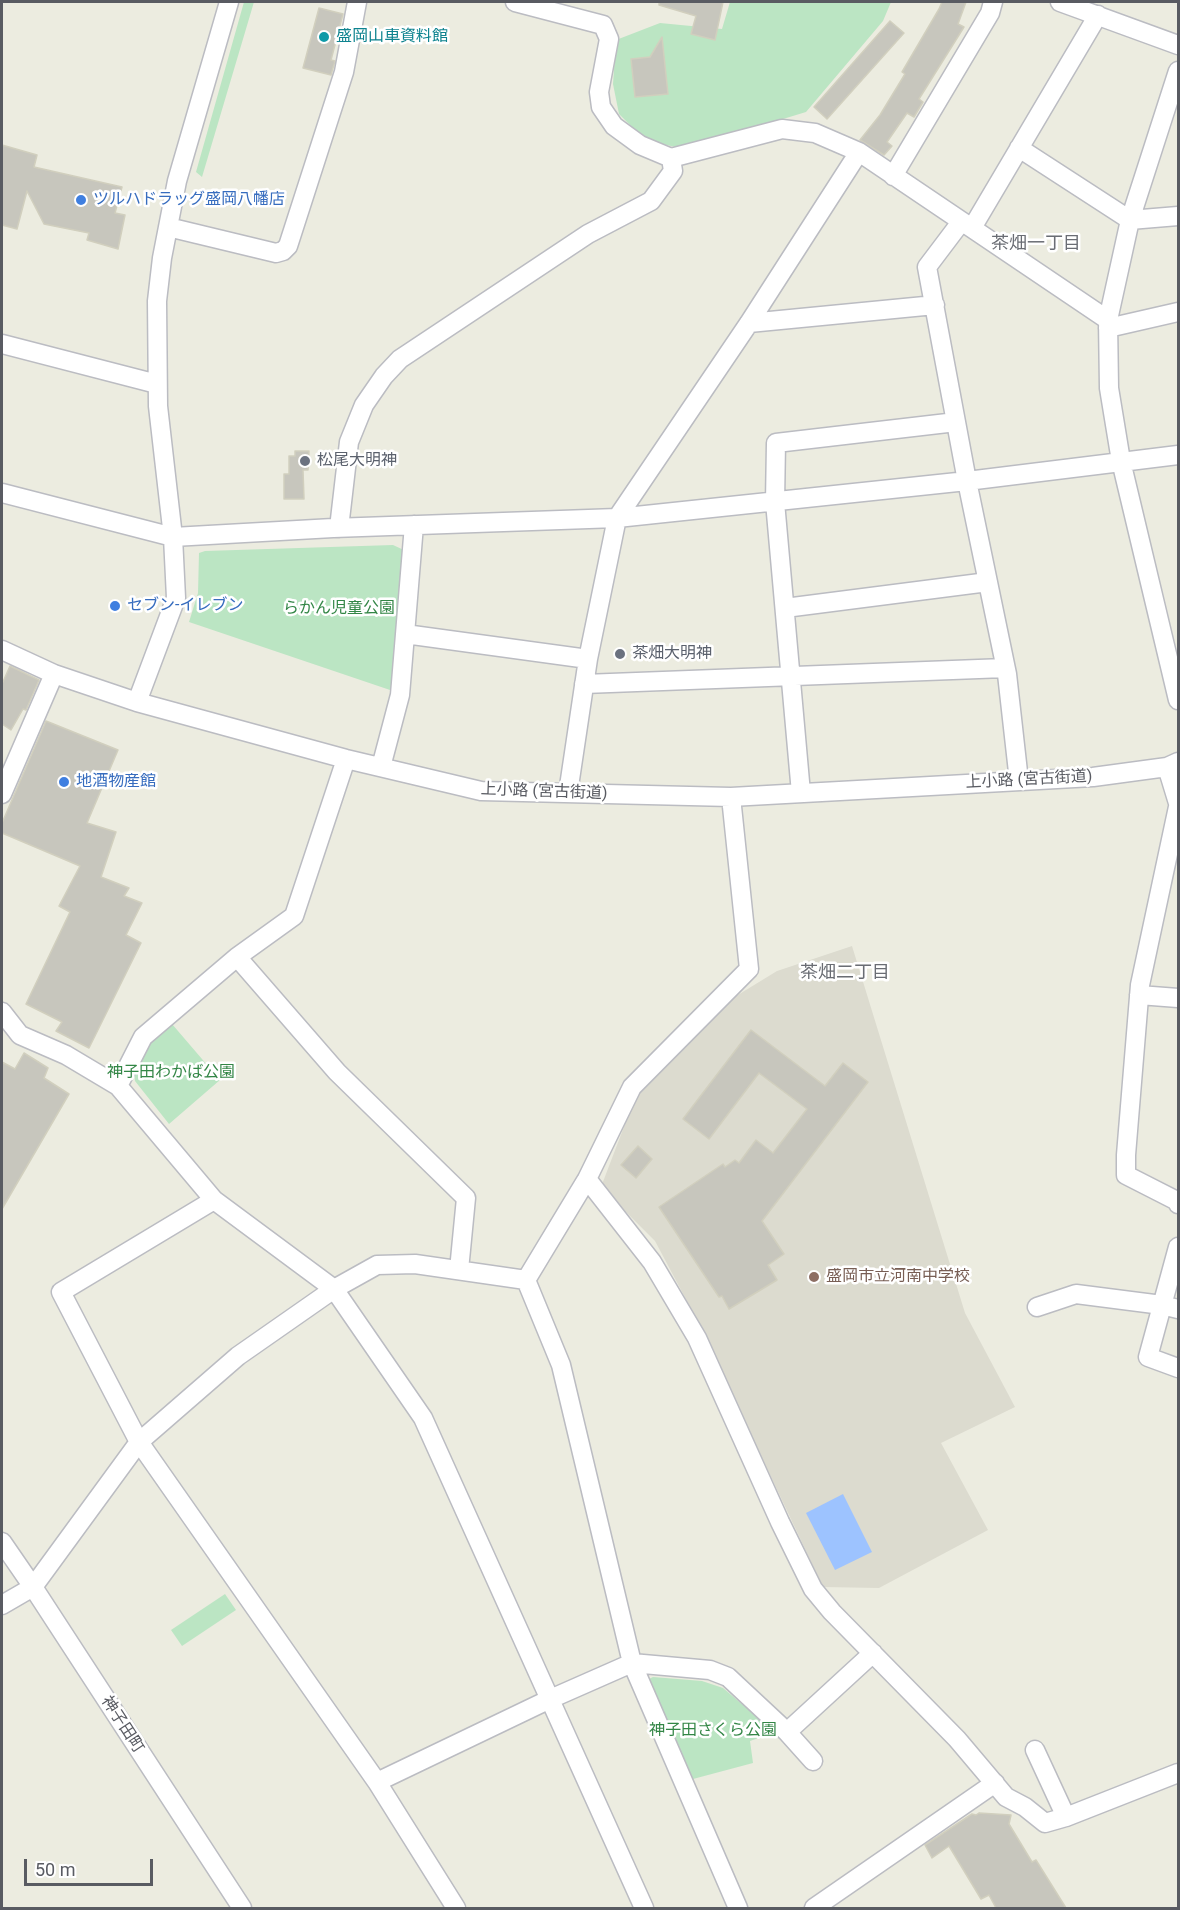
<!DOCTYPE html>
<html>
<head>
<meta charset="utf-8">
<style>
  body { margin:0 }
  #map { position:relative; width:1180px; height:1910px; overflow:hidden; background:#ecece0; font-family:Roboto,sans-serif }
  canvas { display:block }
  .frame { position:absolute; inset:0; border:3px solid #595b62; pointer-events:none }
  .scale { position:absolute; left:24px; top:1859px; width:129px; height:27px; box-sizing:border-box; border:3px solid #595b62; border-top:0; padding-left:8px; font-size:18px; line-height:21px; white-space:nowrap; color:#595b62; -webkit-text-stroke:4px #fff; paint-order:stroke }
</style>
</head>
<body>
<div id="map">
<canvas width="1180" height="1910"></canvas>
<div class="frame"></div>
<div class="scale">50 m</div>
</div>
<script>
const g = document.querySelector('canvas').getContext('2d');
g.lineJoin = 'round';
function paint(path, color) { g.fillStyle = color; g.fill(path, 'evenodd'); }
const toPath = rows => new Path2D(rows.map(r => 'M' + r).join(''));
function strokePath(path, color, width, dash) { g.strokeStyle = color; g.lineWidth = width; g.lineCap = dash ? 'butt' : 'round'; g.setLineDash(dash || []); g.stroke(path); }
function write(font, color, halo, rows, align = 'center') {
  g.font = font + ' Roboto,"Noto Sans JP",sans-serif'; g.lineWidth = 5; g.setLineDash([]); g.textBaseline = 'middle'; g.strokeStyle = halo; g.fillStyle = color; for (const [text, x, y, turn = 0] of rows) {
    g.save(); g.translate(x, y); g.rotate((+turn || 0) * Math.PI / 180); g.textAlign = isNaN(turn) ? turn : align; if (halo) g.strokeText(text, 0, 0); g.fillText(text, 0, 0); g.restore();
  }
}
paint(toPath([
  [852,946,965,1313,1015,1407,941,1443,988,1530,879,1588,823,1587,697,1320,655,1241,601,1187,635,1098,728,1001,777,971]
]), '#dcdbcf');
paint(toPath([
  [244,2,254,2,202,177,196,172],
  [730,2,891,2,883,21,806,112,684,149,645,140,619,114,613,84,616,40,660,23,722,29],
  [393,545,406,551,393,691,189,622,198,593,199,553,205,551],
  [172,1024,220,1080,169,1124,135,1081,134,1071,150,1042],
  [225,1594,236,1610,182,1646,171,1630],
  [653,1677,702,1681,723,1688,775,1732,750,1741,753,1763,693,1779,649,1679]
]), '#bbe5c3');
paint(toPath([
  [843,1494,872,1552,835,1570,806,1513]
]), '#9dc3ff');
const building = toPath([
  [659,2,723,2,715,40,691,34,696,16,659,5,659,2],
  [942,2,966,2,958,24,964,27,919,99,923,102,914,117,907,113,887,142,892,146,884,155,860,140,880,115,905,74,902,72,939,9,942,2],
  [319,8,343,14,331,60,335,61,331,75,303,68,319,8],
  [890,21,904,33,827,119,814,107,890,21],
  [662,37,668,94,635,97,631,59,650,57,662,37],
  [2,145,37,155,34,167,122,187,115,213,125,215,118,249,87,240,89,233,44,224,27,191,17,229,2,225,2,145],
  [295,451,309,451,308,470,303,470,304,499,284,499,284,474,289,474,289,456,295,456,295,451],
  [10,666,39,680,26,710,23,709,11,730,2,724,2,684,10,666],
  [46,721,118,750,87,823,116,832,101,877,129,888,124,896,142,903,126,935,141,943,89,1048,56,1031,62,1022,26,1004,70,912,59,906,80,866,2,833,2,823,46,721],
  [751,1030,825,1086,843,1063,868,1082,762,1221,784,1254,768,1265,777,1280,729,1309,722,1296,719,1297,659,1207,723,1164,725,1167,735,1160,739,1163,756,1140,773,1153,807,1109,759,1073,709,1139,683,1119,751,1030],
  [24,1053,48,1068,44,1078,69,1094,2,1209,2,1062,15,1069,24,1053],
  [638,1146,652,1159,636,1178,621,1165,638,1146],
  [979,1813,1011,1815,1009,1824,1032,1862,1036,1860,1066,1908,996,1908,989,1895,981,1899,949,1846,932,1858,925,1845,972,1814,976,1815,979,1813]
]);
paint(building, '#c7c6bd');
strokePath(building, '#d1cfbe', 1.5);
const minor = toPath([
  [1060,2,1178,45],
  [1178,71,1130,220,1108,320,1109,388,1121,461,1178,700],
  [1019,148,1130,220,1178,216],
  [671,158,782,129,815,133,859,152,1108,320],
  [893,176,990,13,993,2],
  [961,222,927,267,967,481,1007,674,1019,781],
  [168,227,276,253,283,251,288,246,344,72,357,2],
  [972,228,1098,15],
  [749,323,935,305],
  [1108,328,1178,312],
  [2,344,157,384],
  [2,493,173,537,333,528,617,518,967,481,1178,455],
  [339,528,349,442,364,405,384,376,400,359,588,234,651,201,673,171,671,158,640,145,614,126,601,107,599,92,609,39,603,25,515,2],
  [785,608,988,582],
  [405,634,588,659],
  [2,650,54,674,137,702,346,759,481,791,731,797,1093,777,1167,767,1178,762],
  [584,684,1005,668],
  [137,702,176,598,173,537,158,406,157,301,162,258,177,181,229,2],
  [346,759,294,916,237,957,143,1037,118,1086,214,1200,334,1289,423,1418,644,1908],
  [381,767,400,695,414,525],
  [1167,767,1178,803],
  [568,793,588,659,617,518,749,323,859,152],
  [801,793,775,502,776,443,956,422],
  [2,794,54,674],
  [1178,807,1140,985,1126,1155,1126,1175,1177,1201,1178,1204],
  [237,957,337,1072,466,1198,459,1270],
  [1139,995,1178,998],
  [2,1012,20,1035,66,1055,118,1086],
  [587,1179,652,1262,697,1338,780,1522,813,1589,832,1612,957,1739,1006,1797,1025,1807,1045,1823,1066,1817,1178,1773],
  [214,1200,61,1292,139,1442,377,1782,456,1908],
  [1178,1247,1148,1357,1178,1368],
  [526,1280,561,1365,632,1663,738,1908],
  [526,1280,587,1179,632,1087,749,969,731,797],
  [1037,1307,1076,1294,1162,1305,1178,1309],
  [2,1542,33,1587,242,1908],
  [2,1605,33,1587,139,1442,238,1356,334,1289,377,1265,415,1264,526,1280],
  [787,1732,813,1761],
  [1035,1750,1066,1817],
  [377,1782,548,1700,632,1663,710,1670,728,1677,787,1732,873,1653],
  [814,1908,995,1783]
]);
strokePath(minor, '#bbbcc2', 21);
strokePath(minor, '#fff', 18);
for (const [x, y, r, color] of [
  [324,37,6,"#0f9aa8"],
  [81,200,6,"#3f7fe0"],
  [305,461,6,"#6b7280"],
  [115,606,6,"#3f7fe0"],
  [620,654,6,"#6b7280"],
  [64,782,6,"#3f7fe0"],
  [814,1277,6,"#8d6e63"]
]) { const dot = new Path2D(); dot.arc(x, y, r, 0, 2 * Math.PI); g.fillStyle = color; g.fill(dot); strokePath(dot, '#fff', 2); }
write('16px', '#0d838f', '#fff', [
  ["盛岡山車資料館",336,37]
], 'left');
write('16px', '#366cbe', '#fff', [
  ["ツルハドラッグ盛岡八幡店",93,200],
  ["セブン-イレブン",127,606],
  ["地酒物産館",76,782]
], 'left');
write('16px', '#5b616d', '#fff', [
  ["松尾大明神",317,461],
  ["茶畑大明神",632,654]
], 'left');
write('16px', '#338646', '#fff', [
  ["らかん児童公園",339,609],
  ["神子田わかば公園",171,1073],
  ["神子田さくら公園",713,1731]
]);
write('16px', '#595b62', '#fff', [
  ["上小路 (宮古街道)",1029,780,-3],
  ["上小路 (宮古街道)",544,792,2],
  ["神子田町",122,1725,57]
]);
write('16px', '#785e54', '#fff', [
  ["盛岡市立河南中学校",826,1277]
], 'left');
write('18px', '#6a6d74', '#fff', [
  ["茶畑一丁目",1036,244],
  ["茶畑二丁目",845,973]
]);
</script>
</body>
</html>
